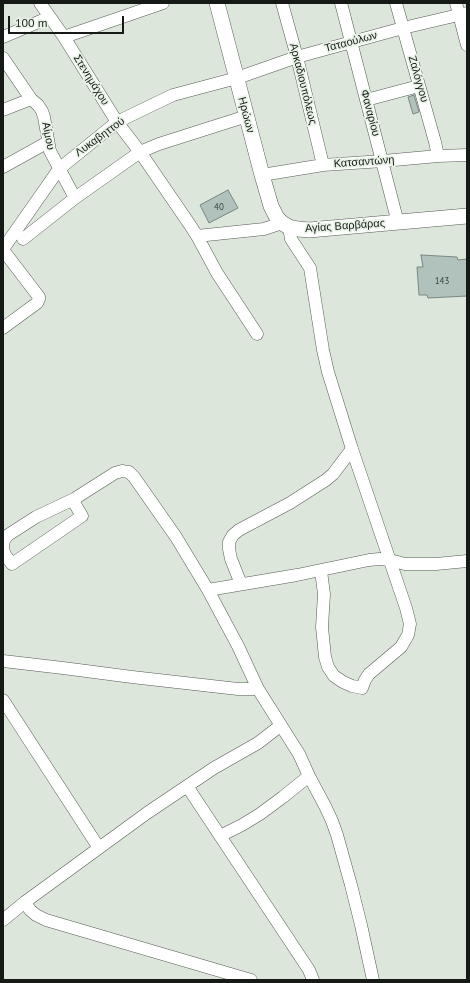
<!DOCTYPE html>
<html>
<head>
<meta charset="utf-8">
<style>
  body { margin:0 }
  #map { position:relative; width:470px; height:983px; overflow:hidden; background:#dce6da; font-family:"PT Sans",sans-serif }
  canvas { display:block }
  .frame { position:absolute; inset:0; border:4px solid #161a16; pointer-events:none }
  .scale { position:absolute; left:8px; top:16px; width:116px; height:18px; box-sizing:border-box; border:2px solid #161a16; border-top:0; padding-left:5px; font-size:12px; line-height:14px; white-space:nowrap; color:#161a16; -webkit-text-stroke:3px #e9f3e7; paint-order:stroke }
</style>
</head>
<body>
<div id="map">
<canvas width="470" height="983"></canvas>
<div class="frame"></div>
<div class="scale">100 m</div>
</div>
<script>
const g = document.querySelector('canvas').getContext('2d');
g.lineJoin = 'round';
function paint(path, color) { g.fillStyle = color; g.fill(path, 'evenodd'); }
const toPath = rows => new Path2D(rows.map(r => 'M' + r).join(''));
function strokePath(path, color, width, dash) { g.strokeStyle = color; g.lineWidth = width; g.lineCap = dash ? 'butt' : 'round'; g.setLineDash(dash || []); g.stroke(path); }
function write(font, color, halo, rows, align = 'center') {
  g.font = font + ' "PT Sans",sans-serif'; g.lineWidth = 3.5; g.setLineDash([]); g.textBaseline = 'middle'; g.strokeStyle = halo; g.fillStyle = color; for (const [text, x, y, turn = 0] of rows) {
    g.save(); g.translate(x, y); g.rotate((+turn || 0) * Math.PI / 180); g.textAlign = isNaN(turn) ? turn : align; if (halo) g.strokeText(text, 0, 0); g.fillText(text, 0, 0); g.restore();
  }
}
const building = toPath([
  [414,95,419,112,413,114,408,97,414,95],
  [228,190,238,208,209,223,200,205,228,190],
  [421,255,457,257,458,260,467,259,467,296,428,298,427,295,419,295,417,267,423,267,421,255]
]);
paint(building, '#b1c1bc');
strokePath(building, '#788783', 1);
const minor = toPath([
  [40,3,64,37,117,122,140,152,190,225,197,236,217,273,257,334],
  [282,3,297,57,323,165],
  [341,3,398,223],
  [396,3,435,142,438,156],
  [456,3,467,45],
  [3,37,50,17],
  [64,37,163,3],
  [3,58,31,99,38,105,42,111,44,117,50,151,75,198],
  [366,100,419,86],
  [3,110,31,99],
  [3,167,48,142],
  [262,175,323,165,383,161,438,156,467,155],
  [289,227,291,239,310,268,323,350,328,372,352,449,406,608,410,624,408,635,401,647,369,674,365,680,362,688,352,686,343,682,334,676,328,667,325,657,322,627,324,594,321,571],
  [197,236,264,229,282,223],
  [23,239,75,198,140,152,159,144,247,116],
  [3,249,59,169,117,122,173,95,237,78,297,57,403,28,467,13],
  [3,250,39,297,39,299,37,303,3,328],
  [3,546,4,540,8,535,36,517,74,499,115,473,122,471,129,472,134,477,176,537,208,590,238,646,258,689,299,754,309,776,325,806,332,821,337,835,351,885,361,925,373,980],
  [3,549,5,555,12,564,82,516,76,506,74,499],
  [241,584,231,559,229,549,229,542,233,535,239,530,290,503,326,480,333,474,352,449],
  [208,590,297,575,369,560,379,559,390,560,405,564,436,564,467,561],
  [3,661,63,668,132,677,238,689,258,689],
  [3,700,99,848],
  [187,786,309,970,313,980],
  [220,836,242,825,260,814,283,797,309,776],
  [25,902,30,910,36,915,46,920,251,980],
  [3,920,25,902,147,813,214,768,258,743,280,726]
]);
const major = toPath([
  [217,3,262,175,271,206,277,218,282,223,289,227,298,229,309,230,467,216]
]);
strokePath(minor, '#545c53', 13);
strokePath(major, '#545c53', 16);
strokePath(minor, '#fff', 12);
strokePath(major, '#fff', 15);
write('9px', '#3d4440', null, [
  ["40",219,207],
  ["143",442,281]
]);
write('11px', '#161a16', '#e9f3e7', [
  ["Ταταούλων",351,42,-15],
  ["Ζαλόγγου",418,79,74],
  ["Στενημάχου",91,80,58],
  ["Αρκαδιουπόλεως",303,84,76],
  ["Φαναρίου",370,113,75],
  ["Ηρώων",246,115,75],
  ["Αίμου",48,136,79],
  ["Λυκαβηττού",100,137,-36],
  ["Κατσαντώνη",364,162,-4],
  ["Αγίας Βαρβάρας",345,226,-4]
]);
</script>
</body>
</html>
